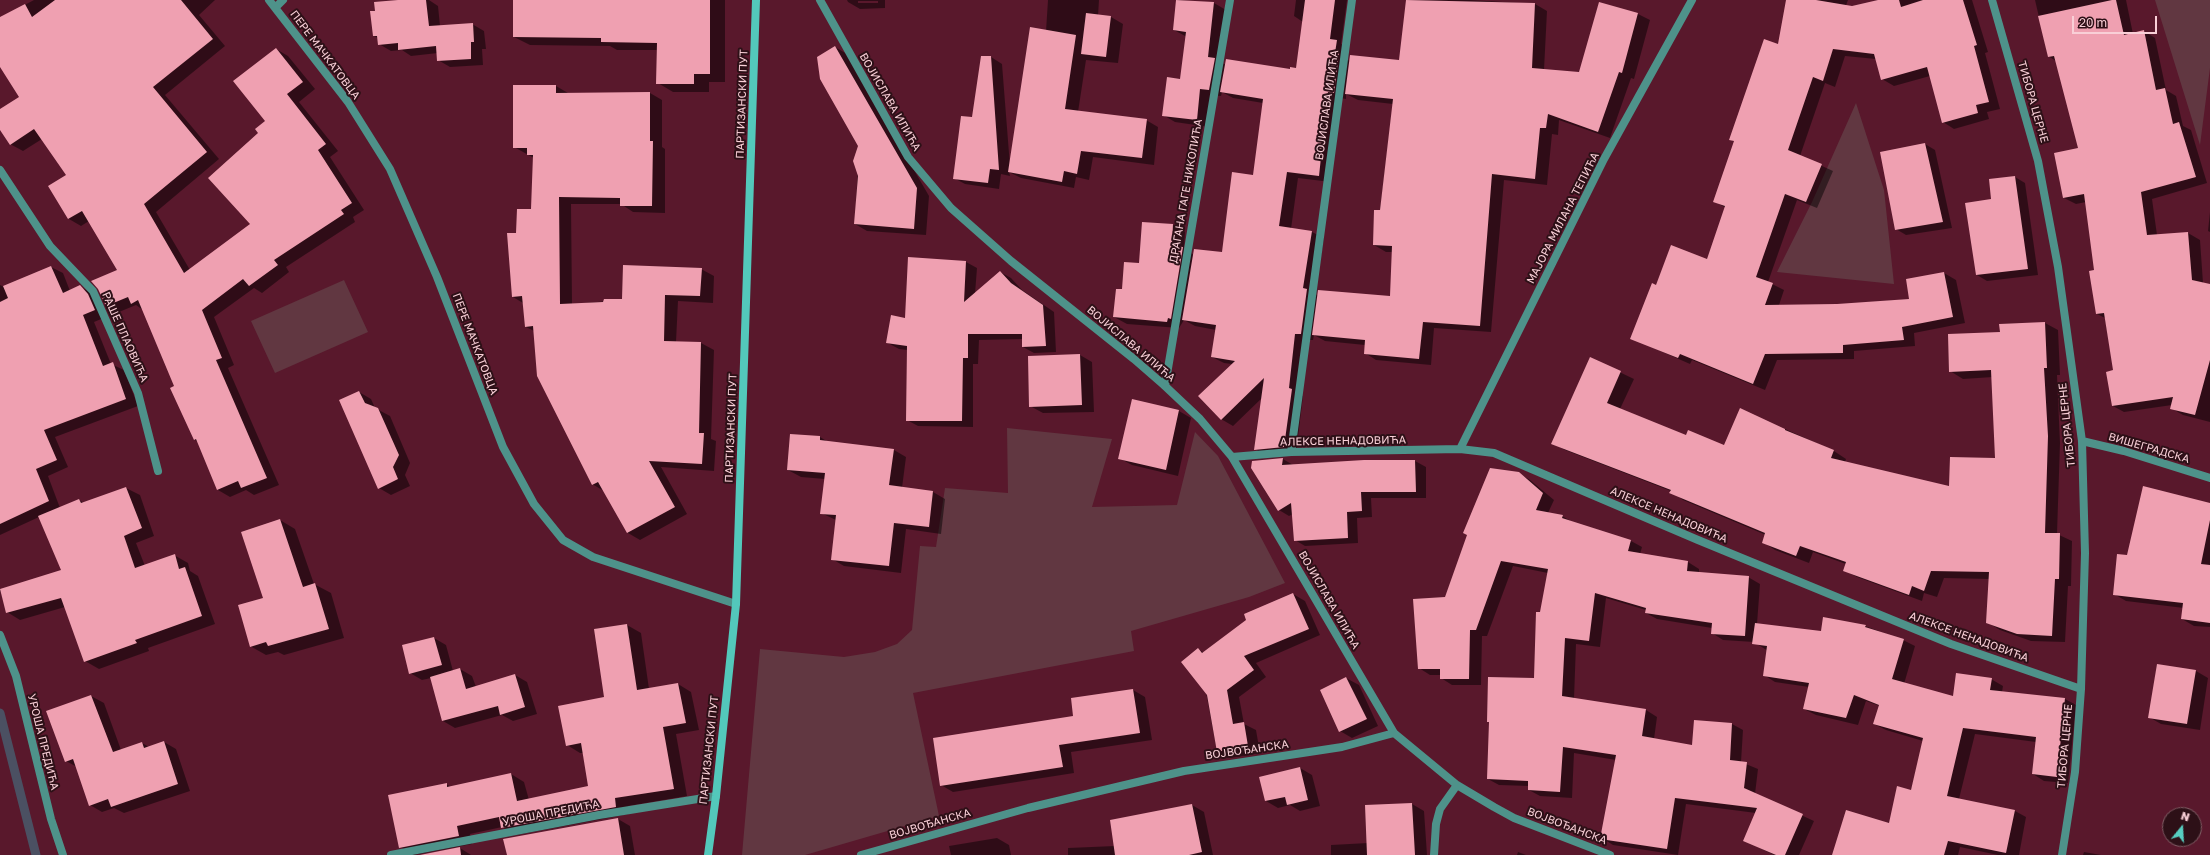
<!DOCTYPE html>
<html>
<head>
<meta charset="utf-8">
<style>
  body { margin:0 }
  #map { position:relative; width:2210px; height:855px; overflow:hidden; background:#59182c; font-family:"Golos Text",sans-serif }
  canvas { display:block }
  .north { position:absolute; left:2162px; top:807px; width:40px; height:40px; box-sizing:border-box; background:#2d1017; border:1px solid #7f5c64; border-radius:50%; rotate:18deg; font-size:11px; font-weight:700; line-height:16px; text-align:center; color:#f9cfd7 }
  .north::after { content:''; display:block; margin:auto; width:14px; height:18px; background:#57cec1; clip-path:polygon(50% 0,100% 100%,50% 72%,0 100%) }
  .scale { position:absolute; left:2072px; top:16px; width:85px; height:18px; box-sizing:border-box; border:2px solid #f9cfd7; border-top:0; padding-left:5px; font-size:12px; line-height:14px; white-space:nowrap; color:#f9cfd7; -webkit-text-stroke:3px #2d1017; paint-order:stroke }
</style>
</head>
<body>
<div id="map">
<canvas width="2210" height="855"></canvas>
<div class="north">N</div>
<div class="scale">20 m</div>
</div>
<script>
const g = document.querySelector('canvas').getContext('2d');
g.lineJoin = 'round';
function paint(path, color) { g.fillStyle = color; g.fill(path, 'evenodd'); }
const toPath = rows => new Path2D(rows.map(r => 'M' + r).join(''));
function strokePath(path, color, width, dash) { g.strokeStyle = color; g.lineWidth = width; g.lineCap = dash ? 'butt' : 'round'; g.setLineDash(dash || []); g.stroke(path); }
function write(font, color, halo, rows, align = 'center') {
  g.font = font + ' "Golos Text",sans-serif'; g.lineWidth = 4; g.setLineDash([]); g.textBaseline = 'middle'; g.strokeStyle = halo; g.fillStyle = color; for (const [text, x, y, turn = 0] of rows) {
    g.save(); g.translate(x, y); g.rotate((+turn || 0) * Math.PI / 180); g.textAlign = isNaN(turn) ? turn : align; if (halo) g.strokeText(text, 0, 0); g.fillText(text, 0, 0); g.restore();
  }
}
paint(toPath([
  [2155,0,2210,0,2210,68,2200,145],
  [1856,103,1884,190,1894,284,1777,272,1812,202],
  [344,280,368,332,275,373,251,321],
  [1007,428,1112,439,1092,507,1177,505,1195,432,1218,456,1285,583,1249,597,1131,631,1134,651,913,693,939,816,805,855,742,855,760,649,844,657,875,652,897,644,912,630,920,546,936,547,945,488,1008,493]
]), '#613741');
paint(toPath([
  [34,0,215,0,199,15,225,46,165,95,219,159,156,212,190,270,251,224,259,133,266,121,276,49,288,56,315,89,299,102,338,151,330,157,364,210,353,217,355,222,286,267,289,272,262,293,254,288,214,317,234,365,228,368,279,485,254,495,246,490,230,497,218,490,198,442,195,440,172,388,175,387,143,310,136,305,119,312,106,305,118,271,89,221,81,226,69,219,50,186,68,176,42,139,23,151,10,144,0,128,0,110,20,97,0,60,0,18],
  [409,0,429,0,438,6,440,26,472,24,484,31,486,49,482,49,483,65,450,67,438,60,438,53,411,56,402,50,391,51,379,44,378,38,374,36,376,11],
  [602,0,725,0,725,82,709,82,709,92,673,92,658,83,658,50,617,50,610,46,530,45,514,37],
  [847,0,885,0,885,8,860,9,848,2],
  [858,1,878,1,878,3,858,3],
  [1048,0,1099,0,1098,16,1111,17,1123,24,1118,63,1086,60,1078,112,1146,120,1158,127,1154,165,1093,157,1089,180,1076,177,1074,188,1021,178,1009,172,1010,176,1001,174,999,189,965,184,954,178,991,57,1002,64,1010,166,1046,31],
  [1177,0,1214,3,1226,10,1220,62,1226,65,1291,70,1297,69,1303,22,1294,16,1296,0,1347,0,1341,44,1348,48,1346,59,1350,61,1400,61,1407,0,1470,0,1535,4,1547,11,1544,70,1580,73,1599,3,1638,14,1650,20,1634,79,1631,78,1610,138,1559,120,1558,135,1552,134,1547,185,1504,180,1491,332,1434,328,1431,365,1376,360,1365,353,1365,345,1325,341,1314,335,1313,340,1307,340,1300,395,1303,396,1296,453,1267,456,1255,449,1262,398,1233,426,1221,419,1232,364,1224,363,1212,357,1216,330,1195,326,1184,320,1179,328,1127,324,1114,317,1122,290,1140,264,1143,223,1173,225,1185,232,1184,249,1194,255,1223,253,1254,176,1263,103,1233,98,1222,92,1221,96,1212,95,1209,127,1175,122,1163,115,1181,80,1187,37,1174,30],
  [1346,94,1358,100,1393,104,1380,211,1374,245,1386,252,1393,252,1391,297,1319,296,1315,294,1324,238,1312,232,1291,229,1298,178,1331,182,1340,98,1346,99],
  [1787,0,1848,0,1845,8,1882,0,1972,0,1988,52,1985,53,2000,109,1987,112,1989,119,1954,129,1943,122,1930,76,1894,86,1882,79,1876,59,1845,56,1835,87,1825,83,1800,156,1833,171,1817,208,1797,200,1768,282,1784,290,1779,305,1837,305,1911,299,1944,273,1956,280,1965,323,1914,333,1915,346,1854,351,1854,359,1777,360,1765,390,1692,360,1690,364,1631,338,1657,286,1707,260,1726,208,1714,201,1735,142,1730,139,1779,45],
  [2035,0,2126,0,2133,34,2144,31,2155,38,2166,90,2176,96,2183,126,2191,130,2207,183,2152,199,2157,235,2188,233,2200,240,2203,283,2210,285,2210,422,2183,415,2171,408,2172,405,2124,412,2113,406,2114,371,2105,318,2097,314,2095,271,2086,202,2076,204,2064,198,2079,149,2056,61,2048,56],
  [835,47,847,54,929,196,926,235,867,231,855,224,859,146],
  [556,86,568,93,650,93,662,100,662,147,665,149,665,213,633,212,621,204,571,204,572,304,623,300,701,269,714,276,713,303,678,301,676,342,701,343,714,350,711,439,716,441,714,471,661,467,687,514,640,540,628,533,604,491,592,484,534,331,526,327,523,303,513,297,508,234,517,234,532,210,534,158,514,147],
  [1925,144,1935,150,1952,228,1906,235,1896,229],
  [2015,177,2025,183,2038,275,1987,281,1977,275,1992,200],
  [2210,212,2210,232,2208,231],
  [909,258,966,262,977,268,975,294,1000,272,1011,278,1022,290,1054,312,1056,352,1034,353,1023,347,1023,339,979,340,978,364,973,364,973,427,918,426,907,420,907,350,899,349,888,343,906,319],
  [51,267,63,273,70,291,80,287,92,293,106,317,94,322,111,364,124,370,138,406,55,437,68,467,48,476,60,508,79,500,84,503,126,488,140,495,154,536,136,543,145,566,174,555,188,563,190,571,198,576,215,624,148,648,149,651,99,669,85,661,65,607,20,620,7,612,0,590,62,571,39,517,0,535,0,285,4,287],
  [2045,323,2058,330,2060,375,2057,375,2060,443,2057,534,2072,541,2071,586,2068,586,2065,642,2031,641,2000,630,1987,622,1990,579,1944,578,1937,597,1924,593,1922,601,1857,577,1844,570,1846,564,1813,552,1809,563,1775,550,1763,542,1766,535,1683,500,1671,491,1565,450,1552,443,1590,358,1634,379,1620,409,1687,436,1724,447,1785,429,1834,451,1846,459,1845,462,1950,487,1997,459,1993,377,1963,379,1950,371,2001,333,2000,324],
  [1080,355,1092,362,1094,412,1043,413,1030,406],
  [359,392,371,399,375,408,390,416,410,463,405,475,410,486,391,495,379,488],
  [1132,401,1179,411,1191,418,1178,476,1132,465,1119,458],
  [820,437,828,442,894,450,906,457,902,488,933,492,945,499,941,534,906,529,901,573,844,566,832,559,836,520,821,513,825,479,801,477,788,470],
  [1283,459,1293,465,1415,461,1426,467,1426,498,1371,498,1372,517,1357,518,1358,543,1305,546,1295,540,1293,514,1289,516,1279,510,1252,468],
  [1518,473,1530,480,1554,500,1548,513,1562,516,1574,523,1631,541,1642,547,1640,554,1688,562,1699,569,1699,573,1748,577,1760,584,1757,624,1821,632,1865,626,1903,640,1915,646,1904,684,1953,698,1991,679,2003,686,2002,692,2065,699,2076,705,2068,783,2044,781,2033,774,2036,742,1975,734,1959,799,2015,811,2026,817,2019,855,1998,855,1960,847,1958,855,1833,855,1890,824,1911,791,1923,741,1886,730,1874,724,1880,706,1866,701,1858,725,1816,715,1804,709,1809,687,1775,682,1764,675,1768,651,1754,642,1723,640,1712,633,1712,628,1657,619,1646,613,1646,610,1606,598,1600,647,1576,644,1574,699,1646,710,1657,717,1654,739,1693,747,1732,724,1743,730,1741,762,1758,769,1755,794,1814,821,1799,855,1774,855,1744,840,1756,813,1686,804,1678,855,1613,845,1602,838,1616,760,1574,753,1572,798,1540,796,1529,790,1529,786,1499,785,1488,779,1490,722,1535,679,1541,613,1548,573,1513,566,1487,636,1482,636,1481,685,1452,685,1441,678,1441,675,1430,675,1419,668,1446,598],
  [2210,504,2210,627,2194,626,2182,619,2184,608,2126,601,2114,594,2128,556],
  [280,520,295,529,314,584,331,593,344,638,284,655,278,652,266,655,250,646,265,599],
  [1293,594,1305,601,1320,635,1256,663,1266,677,1239,697,1244,724,1256,730,1260,753,1230,758,1217,751,1198,649,1204,653],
  [627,625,641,633,649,689,678,684,691,692,699,730,676,734,687,796,628,806,629,814,516,835,502,827,470,834,472,844,414,855,400,847,446,784,451,787,511,774,524,782,529,800,589,787,583,753,580,753,567,745,605,698,595,629],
  [434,638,446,645,453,671,460,669,472,676,476,687,515,675,527,682,537,714,513,721,502,715,455,728,443,721,431,678,422,680,410,673],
  [2157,665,2196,671,2208,678,2200,730,2161,724,2149,717],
  [1346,678,1359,685,1378,726,1352,738,1340,731],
  [1133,690,1145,697,1152,740,1071,752,1074,773,953,792,941,785,1074,716],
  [91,696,104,703,121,750,142,743,149,747,164,742,176,749,190,791,124,813,114,808,102,812,90,805,77,767,66,761,48,712],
  [1300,768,1312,775,1320,806,1300,811,1290,805,1278,808,1266,801],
  [1412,804,1424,811,1427,855,1331,855,1331,845,1368,843,1366,806],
  [1192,805,1204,812,1213,855,1068,855,1068,848,1115,846],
  [618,819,630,826,635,855,508,855],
  [997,838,1009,845,1011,855,951,855,949,846],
  [460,848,471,855,425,855],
  [1518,852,1526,855,1517,855],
  [2084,852,2101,855,2083,855]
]), '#0007');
strokePath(toPath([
  [0,713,36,855]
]), '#4b5062', 9);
paint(toPath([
  [55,0,181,0,213,39,153,87,207,152,144,204,184,273,250,224,208,178,258,133,255,129,265,121,233,81,276,48,303,82,287,94,326,144,318,150,352,203,341,210,344,214,274,260,278,265,249,286,243,279,202,310,222,358,216,360,267,478,241,488,238,481,217,490,196,439,194,440,170,388,174,386,138,300,131,304,128,297,106,306,98,289,91,281,117,270,82,211,68,219,48,186,66,175,34,129,10,145,0,130,0,109,19,97,0,67,0,17,25,4,32,17],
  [398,0,426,0,429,26,473,23,474,42,471,42,471,59,437,61,436,46,398,50,398,43,378,45,377,36,373,36,370,11,375,11,374,2],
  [513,0,710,0,710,74,694,74,694,84,656,84,657,43,601,42,601,38,513,37],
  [1176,0,1214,2,1208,57,1215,58,1209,90,1200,89,1197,120,1162,116,1167,77,1180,79,1186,32,1173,30],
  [1305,0,1335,0,1330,39,1337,40,1335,53,1339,53,1334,93,1328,92,1319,176,1287,172,1279,226,1312,231,1303,288,1307,289,1301,334,1295,334,1289,388,1292,389,1284,447,1254,450,1264,378,1221,420,1198,396,1235,361,1211,357,1216,325,1182,320,1194,249,1222,252,1232,172,1253,175,1263,99,1220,92,1226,59,1290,69,1290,67,1296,68],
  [1406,0,1535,3,1532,68,1579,72,1599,2,1638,13,1622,73,1619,72,1598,132,1548,114,1546,128,1540,128,1535,179,1492,174,1480,326,1423,322,1419,359,1364,354,1365,340,1312,335,1318,290,1390,296,1392,246,1373,245,1374,210,1380,210,1393,99,1345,94,1350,55,1399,60],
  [1786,0,1816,0,1852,6,1878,0,1899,0,1901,7,1923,0,1963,0,1977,45,1974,46,1989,102,1976,105,1978,113,1942,123,1927,67,1881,80,1874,54,1833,49,1823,81,1813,77,1788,150,1822,164,1806,202,1785,194,1756,277,1773,283,1765,305,1837,304,1909,299,1906,279,1944,272,1953,317,1902,327,1904,340,1843,345,1843,353,1765,354,1753,384,1680,354,1678,358,1630,339,1652,283,1656,285,1671,245,1707,259,1725,206,1713,202,1734,141,1729,140,1764,39,1778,44],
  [2112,0,2116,0,2124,35,2144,30,2156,90,2165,88,2173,124,2179,122,2196,177,2141,192,2147,235,2188,232,2192,280,2210,284,2210,360,2195,415,2170,409,2173,397,2112,406,2106,372,2113,370,2104,313,2096,314,2089,271,2094,270,2084,194,2063,198,2054,153,2078,148,2054,56,2048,57,2038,16],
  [1086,13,1111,16,1106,57,1081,54],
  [1030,27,1076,35,1065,109,1147,119,1142,158,1081,151,1077,174,1064,171,1062,182,1008,172],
  [835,46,917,188,914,229,854,224,858,176,853,161,858,146,820,79,817,57],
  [981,56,991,56,999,170,990,169,988,183,953,179,961,116,972,117],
  [513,85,556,85,556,93,650,92,650,141,653,141,652,206,620,206,620,198,559,197,560,304,603,302,604,299,622,299,623,265,702,268,700,296,665,295,664,341,701,342,699,433,704,433,702,464,649,461,675,507,627,533,598,482,592,485,537,376,533,326,525,327,522,296,512,297,507,233,516,233,517,209,531,209,533,155,527,155,527,148,513,148],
  [1925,143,1943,222,1895,230,1880,152],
  [2015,176,2028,269,1976,275,1965,203,1991,199,1989,179],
  [1142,222,1173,224,1172,246,1183,247,1171,319,1168,318,1167,322,1113,317,1116,289,1122,289,1124,262,1139,263],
  [908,257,966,261,964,302,1000,271,1011,283,1043,305,1046,346,1022,347,1022,334,968,334,968,358,963,358,962,421,906,421,907,346,886,343,891,315,905,318],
  [51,266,63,293,80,285,88,294,95,310,83,315,103,366,113,362,126,399,44,430,57,460,36,469,49,501,0,524,0,302,8,298,3,286],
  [2045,322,2047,368,2044,368,2048,436,2045,533,2060,533,2059,579,2055,579,2052,636,2017,634,1986,623,1989,572,1931,571,1924,591,1912,586,1909,595,1843,571,1846,562,1800,546,1796,556,1762,543,1765,533,1669,493,1671,490,1551,444,1590,357,1621,371,1607,403,1686,435,1688,430,1724,445,1740,408,1785,429,1785,430,1834,450,1831,458,1949,486,1950,457,1995,458,1991,370,1949,372,1948,334,2000,332,1999,324],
  [1080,354,1082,405,1029,407,1028,356],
  [359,391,365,403,378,408,399,455,393,467,398,479,378,489,339,400],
  [1132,399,1179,410,1166,470,1118,459],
  [790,434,820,436,820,440,894,449,889,485,933,491,929,527,894,523,889,566,831,560,836,515,820,514,825,473,787,470],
  [1283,458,1282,465,1364,460,1415,460,1416,492,1361,492,1362,511,1347,512,1348,538,1294,541,1291,503,1278,511,1251,468,1252,461],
  [1490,468,1519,472,1543,493,1536,510,1563,515,1562,518,1631,540,1628,551,1688,561,1687,571,1749,576,1745,636,1711,634,1712,623,1645,613,1646,608,1595,593,1589,641,1565,638,1562,696,1646,709,1642,736,1692,745,1694,720,1732,723,1730,760,1747,762,1744,788,1803,814,1785,855,1776,855,1743,841,1757,808,1675,798,1667,849,1600,839,1616,755,1563,747,1560,792,1528,790,1528,781,1487,779,1489,722,1487,722,1488,677,1534,678,1536,612,1540,612,1548,569,1501,561,1476,630,1470,630,1469,679,1440,679,1440,669,1418,669,1413,599,1445,597,1467,535,1463,533],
  [2143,486,2210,503,2210,520,2201,564,2210,565,2210,623,2181,619,2183,603,2113,595,2117,554,2127,555],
  [126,487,142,528,124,536,135,568,175,554,179,569,185,567,202,616,135,640,137,643,84,662,61,598,6,613,0,589,61,570,38,516,79,499,81,503],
  [280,519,303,587,315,583,329,629,268,646,266,642,250,647,238,605,263,598,241,532],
  [1293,593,1309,629,1244,656,1254,670,1227,690,1233,724,1244,722,1248,746,1217,752,1207,695,1181,662,1198,648,1202,653,1246,620,1244,614],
  [1823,617,1866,625,1865,627,1904,639,1892,679,1953,696,1956,673,1992,678,1990,690,2065,698,2057,777,2032,774,2036,737,1963,728,1947,796,2015,810,2006,853,1948,841,1944,855,1832,855,1846,810,1889,823,1897,786,1911,790,1923,738,1873,724,1879,705,1854,695,1846,718,1803,709,1809,683,1763,676,1767,646,1752,644,1755,623,1821,631],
  [627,624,637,690,678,683,686,723,663,727,674,789,615,798,616,807,501,828,499,817,457,826,459,836,399,848,388,795,447,783,447,787,511,773,517,801,588,786,581,743,566,746,558,706,604,697,594,629],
  [434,637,442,665,409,674,402,645],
  [2157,664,2196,670,2187,724,2148,718],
  [460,668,466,689,515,674,525,707,500,715,498,706,442,721,430,677],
  [1346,677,1367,719,1339,732,1320,690],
  [1133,689,1140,733,1059,745,1063,767,940,786,933,738,1073,716,1071,698],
  [91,695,113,752,142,742,144,748,164,741,178,784,111,807,108,799,89,806,73,759,65,762,46,711],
  [1300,767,1308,800,1287,805,1285,797,1265,801,1259,777],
  [1412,803,1415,855,1367,855,1365,805],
  [1192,804,1202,852,1189,855,1115,855,1110,820],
  [618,818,624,855,507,855,503,839],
  [460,847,461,855,420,855]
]), '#efa0b1');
strokePath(toPath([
  [269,0,348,102,390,169,437,277,503,447,534,504,563,540,593,557,736,604],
  [820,0,908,157,951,208,1011,261,1134,359,1165,386,1200,419,1232,457,1394,733,1457,785,1494,807,1514,818,1610,855],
  [1992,0,2038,161,2058,267,2082,441,2085,553,2081,689,2075,772,2062,855],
  [276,7,283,0],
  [0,170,50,246,93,291,138,393,158,471],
  [1165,386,1230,0],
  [2082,441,2124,451,2210,478],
  [1460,449,1604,159,1692,0],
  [1291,452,1352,0],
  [1232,457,1291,452,1460,449,1494,453,1698,540,1951,644,2081,689],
  [0,635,16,676,51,819,63,855],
  [391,855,599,815,716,796],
  [861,855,1028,808,1184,771,1342,747,1394,733],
  [1434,855,1436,824,1440,809,1457,785]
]), '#4e928a', 8);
strokePath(toPath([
  [708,855,716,796,736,604,756,0]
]), '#53c8bb', 8);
write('11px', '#f9cfd7', '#2d1017', [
  ["ПЕРЕ МАЧКАТОВЦА",325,55,53],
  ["ВОЈИСЛАВА ИЛИЋА",890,102,60],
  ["ТИБОРА ЦЕРНЕ",2033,102,74],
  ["ПАРТИЗАНСКИ ПУТ",742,104,-88],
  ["ВОЈИСЛАВА ИЛИЋА",1327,105,-82],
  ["ДРАГАНА ГАГЕ НИКОЛИЋА",1186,191,-80],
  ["МАЈОРА МИЛАНА ТЕПИЋА",1563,218,-63],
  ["РАШЕ ПЛАОВИЋА",125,337,66],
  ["ПЕРЕ МАЧКАТОВЦА",475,344,69],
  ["ВОЈИСЛАВА ИЛИЋА",1131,344,40],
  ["ТИБОРА ЦЕРНЕ",2067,425,-96],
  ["ПАРТИЗАНСКИ ПУТ",731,428,-88],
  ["АЛЕКСЕ НЕНАДОВИЋА",1343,441,-1],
  ["ВИШЕГРАДСКА",2149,448,16],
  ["АЛЕКСЕ НЕНАДОВИЋА",1669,515,23],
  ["ВОЈИСЛАВА ИЛИЋА",1329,600,60],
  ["АЛЕКСЕ НЕНАДОВИЋА",1969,637,20],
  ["УРОША ПРЕДИЋА",43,742,76],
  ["ТИБОРА ЦЕРНЕ",2065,746,-85],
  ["ПАРТИЗАНСКИ ПУТ",709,750,-84],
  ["ВОЈВОЂАНСКА",1247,750,-8],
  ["УРОША ПРЕДИЋА",551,813,-11],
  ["ВОЈВОЂАНСКА",930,824,-16],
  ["ВОЈВОЂАНСКА",1567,826,21]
]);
</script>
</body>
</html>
